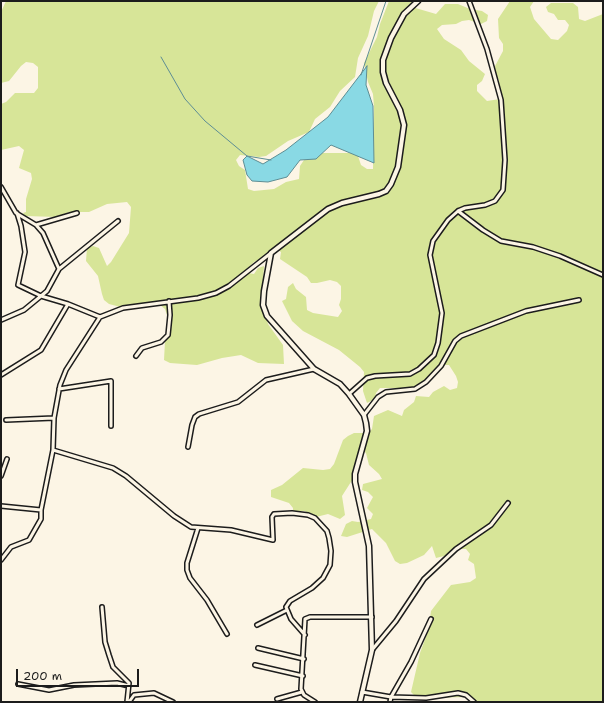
<!DOCTYPE html>
<html>
<head>
<meta charset="utf-8">
<style>
  body { margin:0 }
  #map { position:relative; width:604px; height:703px; overflow:hidden; background:#fcf5e5; font-family:"Shantell Sans",sans-serif }
  canvas { display:block }
  .frame { position:absolute; inset:0; border:2px solid #1c1c1c; pointer-events:none }
  .scale { position:absolute; left:16px; top:669px; width:123px; height:18px; box-sizing:border-box; border:2px solid #1c1c1c; border-top:0; padding-left:5px; font-size:12px; line-height:14px; white-space:nowrap; color:#1c1c1c; -webkit-text-stroke:3px #fcf5e5; paint-order:stroke }
</style>
</head>
<body>
<div id="map">
<canvas width="604" height="703"></canvas>
<div class="frame"></div>
<div class="scale">200 m</div>
</div>
<script>
const g = document.querySelector('canvas').getContext('2d');
g.lineJoin = 'round';
function paint(path, color) { g.fillStyle = color; g.fill(path, 'evenodd'); }
const toPath = rows => new Path2D(rows.map(r => 'M' + r).join(''));
function strokePath(path, color, width, dash) { g.strokeStyle = color; g.lineWidth = width; g.lineCap = dash ? 'butt' : 'round'; g.setLineDash(dash || []); g.stroke(path); }
paint(toPath([
  [6,1,379,1,374,11,368,36,358,58,355,77,340,91,330,107,315,119,309,132,288,141,266,156,259,157,240,155,236,160,239,166,245,170,248,189,254,191,274,189,286,182,299,179,300,166,304,160,311,159,322,153,357,153,361,165,367,169,373,169,374,107,373,94,368,82,364,63,377,37,380,24,389,1,413,1,412,7,436,14,445,4,458,4,470,9,482,11,488,15,487,21,481,24,469,20,462,21,456,24,442,25,437,29,444,39,461,50,469,61,485,74,482,81,477,85,477,91,487,101,500,99,499,80,495,75,494,68,503,51,503,44,499,38,498,19,510,1,534,1,530,7,534,19,551,39,558,40,567,31,569,25,565,20,558,20,554,14,548,12,546,7,551,3,573,3,578,7,579,19,585,21,603,14,603,702,476,702,474,699,467,697,428,698,414,695,411,692,420,653,428,631,431,611,451,585,470,582,476,578,474,564,468,560,470,554,466,549,460,549,453,551,448,555,436,558,432,546,424,555,407,563,400,564,395,561,386,543,372,529,347,537,341,536,346,524,352,521,358,522,371,519,373,514,367,508,373,497,368,492,362,490,363,484,382,479,379,474,369,465,366,453,361,449,356,474,342,496,345,515,340,519,328,514,316,517,310,516,305,511,293,511,293,508,289,503,271,497,271,490,282,485,303,468,323,470,330,469,334,464,343,440,348,436,354,433,368,433,372,429,374,416,388,410,402,416,404,410,414,402,416,396,429,397,433,392,444,386,450,390,457,388,458,382,456,376,449,365,442,365,425,385,419,388,380,388,376,393,375,399,367,403,363,391,364,372,360,367,339,350,303,331,292,321,282,301,286,299,288,287,293,283,296,289,306,297,307,310,313,313,338,317,342,311,339,305,341,299,341,286,337,282,330,280,317,283,311,283,307,277,280,259,281,252,275,249,265,257,254,262,249,267,248,273,254,274,258,268,264,266,262,299,268,324,283,345,284,364,258,363,241,355,222,358,197,365,170,363,164,360,165,341,169,334,169,321,165,309,160,305,128,309,109,304,104,300,102,294,98,276,86,261,87,248,93,246,99,248,107,266,111,262,129,233,131,207,127,202,107,204,89,212,69,212,57,217,25,216,23,213,26,212,26,199,32,179,31,173,19,168,24,150,19,146,1,150,1,104,6,102,15,93,34,93,38,88,38,67,33,63,26,62,21,66,9,81,1,83,1,12]
]), '#d7e598');
const water = toPath([
  [367,66,366,85,373,106,374,163,331,145,316,159,300,160,287,177,268,182,252,181,247,175,243,160,247,156,263,164,286,150,328,117,367,66]
]);
paint(water, '#89d9e4');
strokePath(water, '#5d8d94', 1);
strokePath(toPath([
  [161,57,185,99,205,121,247,156,271,160],
  [361,75,386,1]
]), '#5d8d94', 1);
const minor = toPath([
  [1,187,16,213,36,225,43,233,59,269,47,291,41,296,24,310,1,320],
  [458,211,483,230,501,241,533,247,560,256,603,275],
  [17,213,21,226,25,252,18,285,41,296,68,304,100,317],
  [36,225,77,213],
  [59,269,118,221],
  [136,356,142,348,161,342,168,335,170,315,169,301],
  [1,375,41,350,68,304],
  [59,389,111,381,111,426],
  [349,394,367,378,375,376,410,374,419,369,434,355,438,343,442,313,430,255,433,241,448,220,458,211,465,208,485,205,495,201,503,190,505,160,501,100,487,49,469,1],
  [364,415,378,397,386,392,415,389,426,382,441,366,455,341,461,336,526,311,579,300],
  [6,420,54,418],
  [188,447,192,425,195,417,199,414,238,402,266,380,314,369],
  [53,450,113,468,126,476,174,516,191,527,231,530,273,540,272,517,274,514,292,513,308,515,315,518,327,531,329,538,331,551,330,565,323,578,312,588,290,601,286,607,291,619,305,635],
  [1,476,7,459],
  [1,506,41,510],
  [198,528,187,563,187,570,190,578,207,600,227,634],
  [1,560,11,547,29,540,41,519,41,510,53,450,54,418,60,385,66,370,100,317,123,308,198,298,216,293,229,286,271,253],
  [102,607,105,642,109,655,113,667,129,683,127,702],
  [257,625,287,610],
  [258,648,304,659],
  [372,650,396,621,424,579,456,549,491,525,508,503],
  [255,665,303,676],
  [18,684,49,690,74,685,117,683,129,686],
  [362,692,391,697,426,698,458,693,466,695,474,702],
  [277,699,302,692],
  [129,702,134,695,154,693,173,702],
  [315,702,304,695,301,689,305,619,310,617,372,617],
  [390,702,391,697,411,662,431,619]
]);
const tertiary = toPath([
  [360,702,372,650,369,546,355,482,355,474,367,431,366,423,364,415,349,394,340,384,314,369,267,316,263,305,264,291,271,253,328,209,342,203,379,194,386,191,391,184,398,167,404,125,400,110,386,83,383,72,383,60,391,38,404,14,418,1]
]);
strokePath(minor, '#1c1c1c', 6);
strokePath(tertiary, '#1c1c1c', 7);
strokePath(minor, '#fcf5e5', 3);
strokePath(tertiary, '#fcf5e5', 4);
</script>
</body>
</html>
